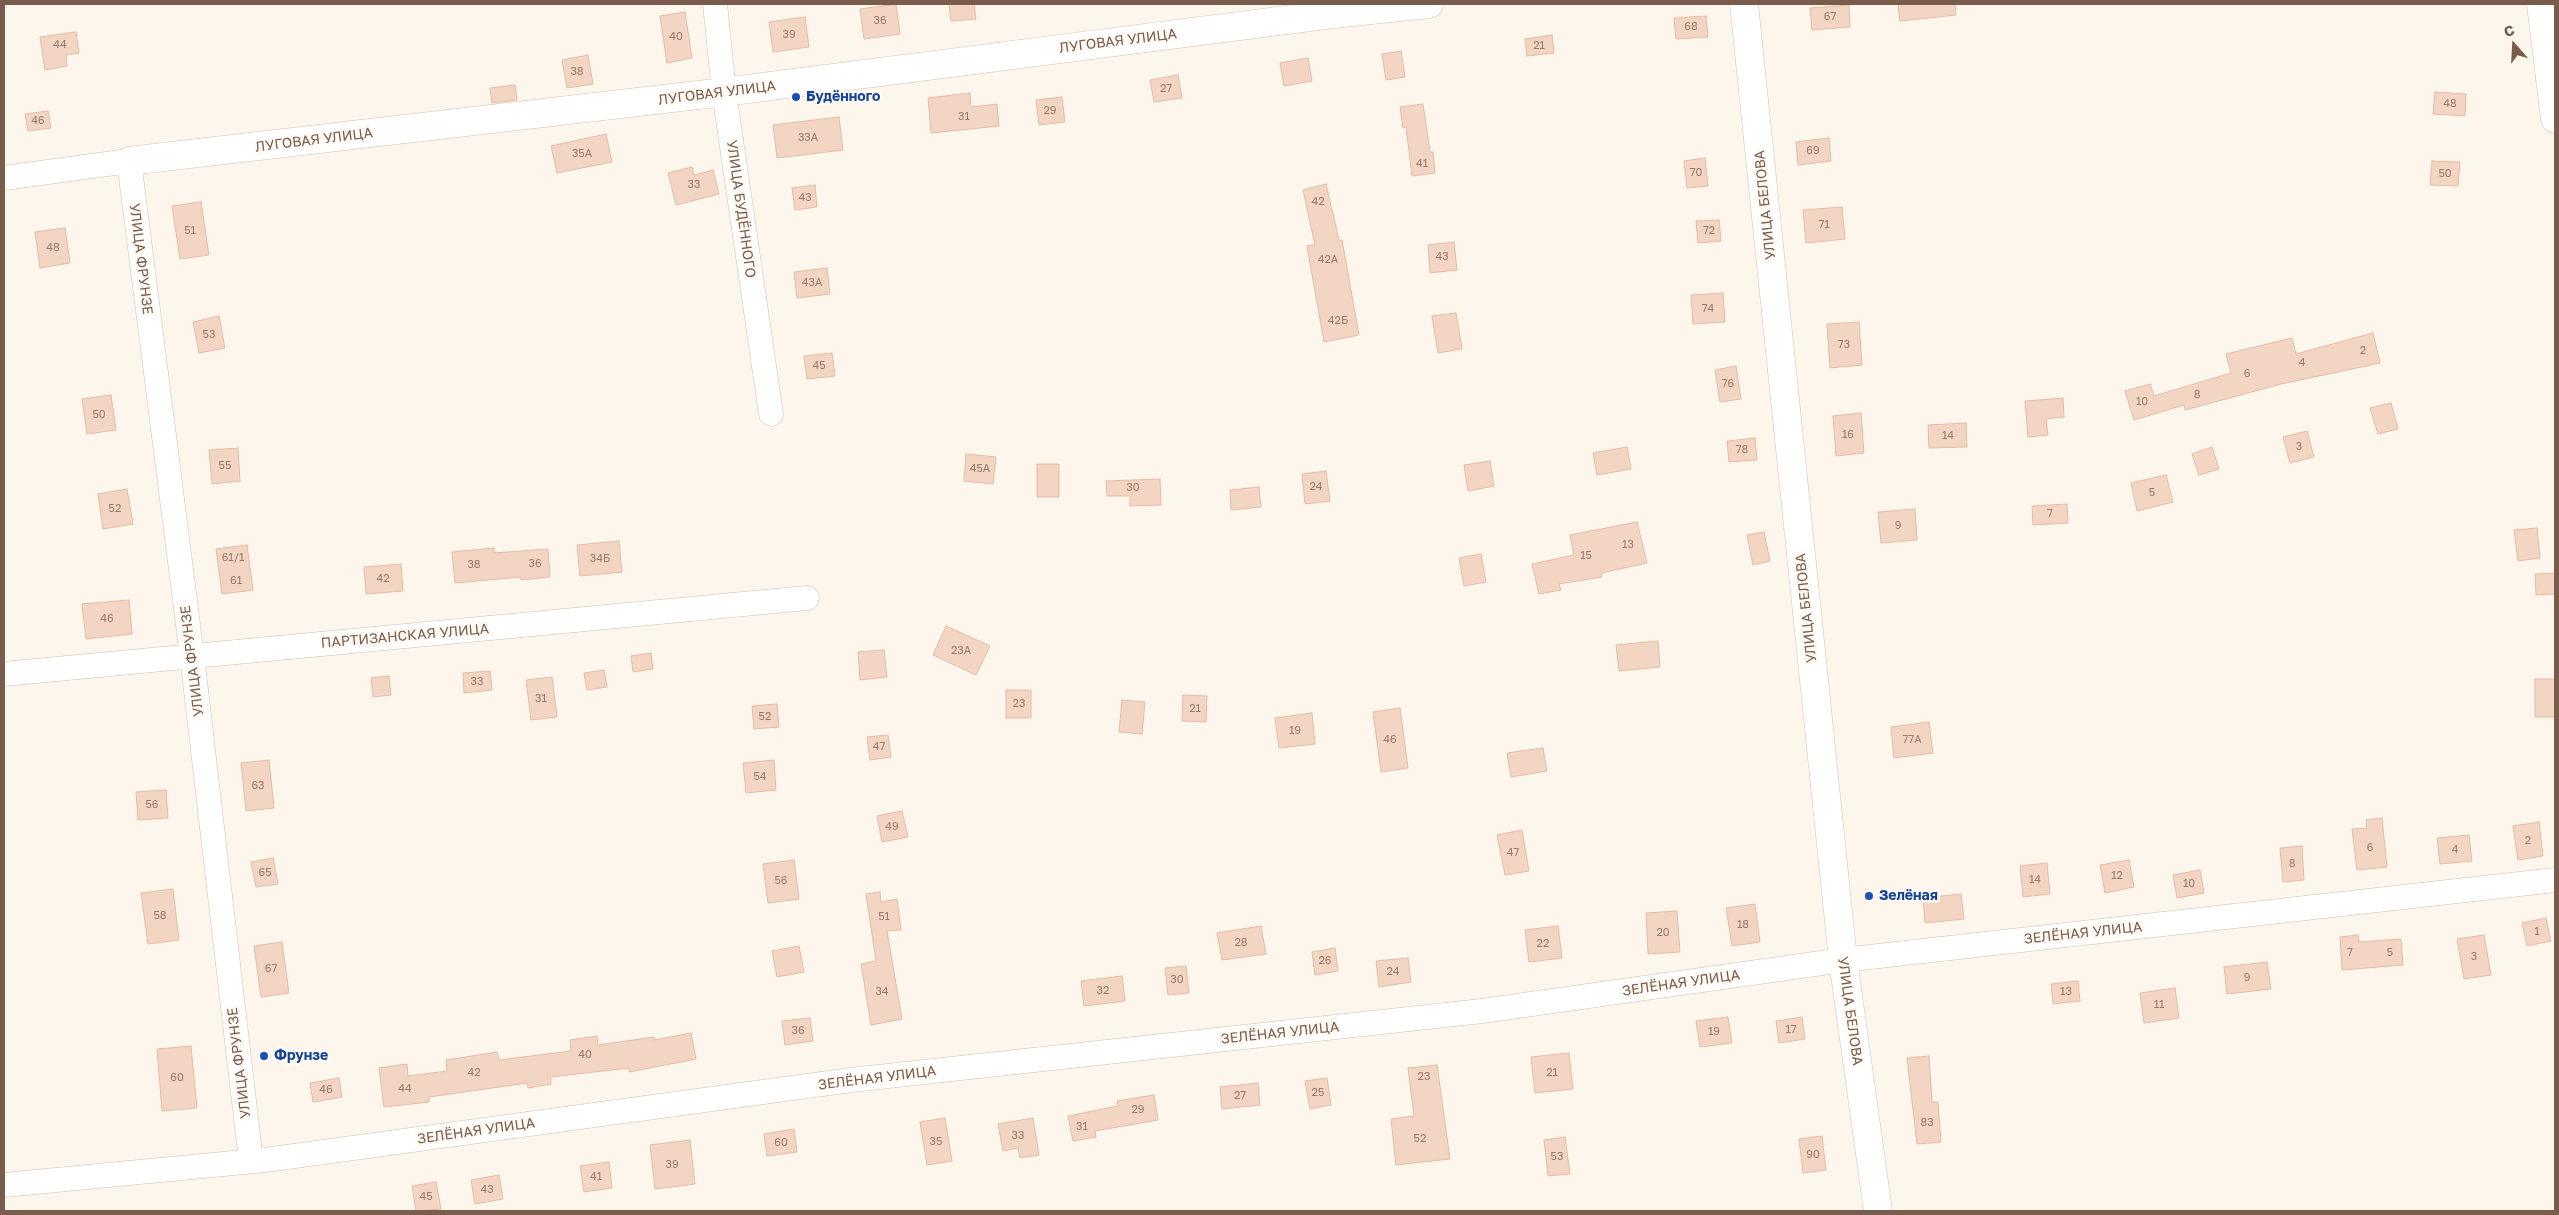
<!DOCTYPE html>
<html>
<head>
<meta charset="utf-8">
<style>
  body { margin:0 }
  #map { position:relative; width:2559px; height:1215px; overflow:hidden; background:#fdf6ec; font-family:"Golos Text",sans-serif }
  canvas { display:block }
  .frame { position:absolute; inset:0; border:5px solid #7a5c4d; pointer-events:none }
  .north { position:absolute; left:2489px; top:20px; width:50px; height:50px; -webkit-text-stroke:4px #fffaf3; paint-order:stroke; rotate:341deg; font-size:14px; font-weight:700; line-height:20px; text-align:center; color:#7a5c4d }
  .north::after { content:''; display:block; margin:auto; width:18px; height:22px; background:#7a5c4d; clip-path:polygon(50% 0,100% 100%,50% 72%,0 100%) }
</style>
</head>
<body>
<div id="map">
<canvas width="2559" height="1215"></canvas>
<div class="frame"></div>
<div class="north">С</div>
</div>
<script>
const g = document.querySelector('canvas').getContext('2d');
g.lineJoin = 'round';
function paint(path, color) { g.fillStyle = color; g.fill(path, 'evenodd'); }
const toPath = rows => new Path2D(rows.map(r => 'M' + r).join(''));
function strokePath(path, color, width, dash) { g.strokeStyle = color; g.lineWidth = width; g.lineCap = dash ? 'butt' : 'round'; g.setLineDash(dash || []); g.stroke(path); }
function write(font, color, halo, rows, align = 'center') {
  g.font = font + ' "Golos Text",sans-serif'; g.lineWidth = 5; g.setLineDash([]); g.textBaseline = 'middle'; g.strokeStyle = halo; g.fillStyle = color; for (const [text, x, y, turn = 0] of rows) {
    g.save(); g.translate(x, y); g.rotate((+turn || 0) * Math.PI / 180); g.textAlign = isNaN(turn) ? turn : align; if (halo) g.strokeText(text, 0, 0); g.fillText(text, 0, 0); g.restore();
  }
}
const building = toPath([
  [896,4,900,34,864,39,860,9,896,4],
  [949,4,974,4,976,19,951,21,949,4],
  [1898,4,1955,4,1956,15,1900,21,1898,4],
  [1849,5,1850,27,1812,30,1810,8,1849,5],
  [685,12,692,58,667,63,660,16,685,12],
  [1706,16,1708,37,1676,39,1674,18,1706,16],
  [805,17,809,47,773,52,769,22,805,17],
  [76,32,79,53,66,55,67,66,45,70,40,37,76,32],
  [1552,35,1554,53,1527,56,1525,39,1552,35],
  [1401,51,1405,77,1386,80,1382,54,1401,51],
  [588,55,593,84,567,88,562,60,588,55],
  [1308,58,1312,81,1284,86,1280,63,1308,58],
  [1178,75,1182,98,1154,102,1150,80,1178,75],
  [515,85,517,100,492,103,490,88,515,85],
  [2435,92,2466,94,2465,116,2433,114,2435,92],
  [970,93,971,107,997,104,999,126,931,133,928,98,970,93],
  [1062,97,1065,122,1039,125,1036,100,1062,97],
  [1423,104,1430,152,1433,152,1435,173,1412,176,1406,127,1403,128,1400,107,1423,104],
  [48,111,51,128,28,131,25,114,48,111],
  [839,117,843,150,777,158,773,125,839,117],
  [606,134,612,162,557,173,551,146,606,134],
  [1829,138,1831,161,1798,165,1796,142,1829,138],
  [1705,158,1708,186,1687,188,1684,161,1705,158],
  [2432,161,2460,162,2458,186,2430,185,2432,161],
  [692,167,694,175,713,170,719,194,676,205,668,173,692,167],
  [1326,184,1339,240,1342,240,1359,335,1324,342,1307,246,1315,245,1303,190,1326,184],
  [815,185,817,207,795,210,792,188,815,185],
  [201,202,209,255,180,259,172,206,201,202],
  [1842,207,1845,239,1806,243,1803,210,1842,207],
  [1719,220,1721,241,1698,243,1696,221,1719,220],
  [65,228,70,263,40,268,35,232,65,228],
  [1454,242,1457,270,1430,273,1428,245,1454,242],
  [827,268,830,294,797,298,794,272,827,268],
  [1723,293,1725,322,1693,324,1691,295,1723,293],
  [1456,313,1462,349,1438,353,1432,316,1456,313],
  [219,316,225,348,199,353,193,322,219,316],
  [1859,322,1862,365,1830,368,1827,324,1859,322],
  [2373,333,2380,363,2281,384,2185,410,2184,405,2134,420,2125,391,2150,384,2154,396,2231,373,2226,354,2292,338,2296,354,2373,333],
  [832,353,835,376,807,379,804,356,832,353],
  [1736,366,1741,399,1720,402,1715,370,1736,366],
  [111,395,116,430,87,434,82,399,111,395],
  [2063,398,2064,417,2046,419,2048,435,2028,437,2025,401,2063,398],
  [2391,403,2398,429,2378,434,2370,408,2391,403],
  [1861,413,1864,453,1836,456,1833,416,1861,413],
  [1966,423,1967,447,1929,448,1928,425,1966,423],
  [2307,431,2314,457,2290,463,2283,437,2307,431],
  [1755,438,1757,460,1729,462,1727,441,1755,438],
  [1627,447,1631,469,1597,475,1593,453,1627,447],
  [2212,447,2219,469,2199,475,2192,454,2212,447],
  [238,448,240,481,212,484,209,450,238,448],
  [966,454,996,457,993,484,964,481,966,454],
  [1490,461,1494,486,1468,491,1464,465,1490,461],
  [1037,464,1059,464,1059,497,1037,497,1037,464],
  [1326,471,1330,501,1305,504,1302,474,1326,471],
  [2166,475,2173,502,2137,511,2131,483,2166,475],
  [1160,479,1161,505,1130,506,1130,496,1107,496,1106,481,1160,479],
  [1259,487,1261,507,1231,510,1230,490,1259,487],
  [127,489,133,524,103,529,98,494,127,489],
  [2067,504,2068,523,2033,525,2032,506,2067,504],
  [1915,509,1917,540,1881,543,1878,512,1915,509],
  [1637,522,1647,563,1601,573,1602,577,1559,584,1561,590,1539,594,1532,564,1574,555,1570,535,1637,522],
  [2537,528,2540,558,2518,561,2514,530,2537,528],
  [1764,532,1770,561,1753,565,1747,535,1764,532],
  [619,541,622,572,580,576,577,545,619,541],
  [247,545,253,590,222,594,216,549,247,545],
  [494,548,494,553,548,549,550,577,521,580,521,577,455,583,452,552,494,548],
  [1481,554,1486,582,1464,586,1459,558,1481,554],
  [401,564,403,591,366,594,364,567,401,564],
  [2555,573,2555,594,2536,595,2535,574,2555,573],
  [129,600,132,634,86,639,82,604,129,600],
  [946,626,990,646,976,675,933,655,946,626],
  [1658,641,1660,667,1619,671,1616,645,1658,641],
  [884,650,887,677,860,680,858,652,884,650],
  [651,653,653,669,633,672,631,656,651,653],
  [604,670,607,687,587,690,584,673,604,670],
  [490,671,492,690,464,693,463,673,490,671],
  [389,676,391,695,373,697,371,678,389,676],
  [552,677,557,717,531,720,526,680,552,677],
  [2535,679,2555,679,2555,717,2535,717,2535,679],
  [1006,690,1031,690,1031,718,1006,718,1006,690],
  [1183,695,1207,696,1206,722,1182,721,1183,695],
  [1122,700,1145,702,1142,734,1119,732,1122,700],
  [777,704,779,727,754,729,752,706,777,704],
  [1400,708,1408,768,1381,772,1373,712,1400,708],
  [1312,713,1315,744,1279,748,1275,718,1312,713],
  [1929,722,1933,753,1894,758,1891,727,1929,722],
  [888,735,891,757,870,760,867,737,888,735],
  [1543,748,1547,771,1511,777,1507,753,1543,748],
  [269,760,274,808,246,811,241,763,269,760],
  [774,760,776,790,746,793,743,763,774,760],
  [166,790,168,818,138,820,136,792,166,790],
  [902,811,908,837,882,842,877,816,902,811],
  [2382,818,2387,867,2357,870,2352,829,2367,828,2366,820,2382,818],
  [2539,822,2543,856,2518,860,2513,826,2539,822],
  [1522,830,1529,871,1505,875,1497,835,1522,830],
  [2469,835,2472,861,2440,864,2437,838,2469,835],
  [2302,846,2304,880,2283,882,2280,848,2302,846],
  [273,858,278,884,256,887,251,862,273,858],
  [794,860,799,899,768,903,763,864,794,860],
  [2129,860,2134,887,2105,893,2100,865,2129,860],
  [2047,863,2050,894,2023,897,2020,866,2047,863],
  [2200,870,2204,893,2177,898,2173,875,2200,870],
  [173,889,179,940,148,944,141,893,173,889],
  [880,892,881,902,897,899,901,930,887,931,902,1019,871,1025,861,964,876,961,866,894,880,892],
  [1961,894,1964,919,1925,923,1923,898,1961,894],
  [1755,904,1760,942,1732,946,1726,908,1755,904],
  [1677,911,1680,952,1648,954,1646,913,1677,911],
  [2546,918,2551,941,2527,946,2522,923,2546,918],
  [1261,926,1266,954,1222,960,1217,933,1261,926],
  [1558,926,1562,958,1529,962,1525,930,1558,926],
  [2358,935,2359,942,2401,939,2403,965,2342,970,2340,937,2358,935],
  [2484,935,2491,975,2464,979,2457,939,2484,935],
  [282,942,289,993,261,997,254,946,282,942],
  [799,946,804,972,777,977,772,951,799,946],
  [1335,948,1338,971,1315,975,1312,952,1335,948],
  [1408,958,1411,982,1379,987,1376,961,1408,958],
  [2267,962,2271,989,2227,994,2224,967,2267,962],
  [1186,966,1189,993,1168,995,1165,968,1186,966],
  [1122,976,1125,1001,1084,1006,1081,981,1122,976],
  [2078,981,2080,1001,2053,1004,2051,984,2078,981],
  [2175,988,2179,1018,2144,1023,2140,993,2175,988],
  [1728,1017,1732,1043,1700,1047,1696,1021,1728,1017],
  [1802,1017,1805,1039,1779,1043,1776,1021,1802,1017],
  [810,1018,813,1041,785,1045,782,1021,810,1018],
  [691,1033,696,1059,629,1072,629,1068,550,1077,551,1084,528,1088,527,1083,429,1097,429,1102,384,1107,379,1068,407,1064,408,1076,447,1071,446,1060,497,1052,499,1060,571,1051,570,1040,597,1036,598,1045,654,1037,654,1040,691,1033],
  [191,1046,197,1108,162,1111,157,1049,191,1046],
  [1569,1053,1573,1089,1535,1093,1531,1057,1569,1053],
  [1929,1056,1932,1102,1938,1102,1941,1142,1917,1144,1907,1058,1929,1056],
  [1437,1065,1450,1159,1396,1165,1391,1119,1414,1116,1408,1068,1437,1065],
  [339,1078,342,1097,313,1102,310,1083,339,1078],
  [1327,1078,1331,1105,1310,1109,1305,1081,1327,1078],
  [1258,1083,1260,1105,1222,1109,1220,1087,1258,1083],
  [1154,1095,1158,1120,1095,1131,1096,1137,1073,1141,1068,1116,1118,1106,1117,1101,1154,1095],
  [945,1118,952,1161,927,1165,920,1122,945,1118],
  [1033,1118,1039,1155,1020,1158,1018,1148,1003,1151,998,1124,1033,1118],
  [794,1129,797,1152,767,1156,764,1134,794,1129],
  [1822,1136,1826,1170,1803,1173,1799,1139,1822,1136],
  [1565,1137,1570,1174,1548,1176,1544,1140,1565,1137],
  [690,1140,695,1184,655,1189,650,1145,690,1140],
  [609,1162,612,1188,584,1192,580,1166,609,1162],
  [499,1175,503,1199,475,1204,471,1180,499,1175],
  [436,1182,441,1209,416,1211,412,1186,436,1182]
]);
paint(building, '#f3d5c3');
strokePath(building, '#e6bba3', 1);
const street = toPath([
  [715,4,724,92,771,414],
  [4,178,129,161,192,656,251,1161],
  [4,674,807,598],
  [4,1185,265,1160,851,1080,1482,1011,1843,960,2555,880]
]);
const secondary = toPath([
  [1744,4,1843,960,1878,1211],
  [2541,4,2555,119],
  [129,161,724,92,1333,14,1429,4]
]);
strokePath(street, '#d1beb0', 25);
strokePath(secondary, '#d6c0b0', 29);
strokePath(street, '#fff', 24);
strokePath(secondary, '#fff', 28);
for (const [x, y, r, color] of [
  [796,97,5,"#1a4fb4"],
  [1869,896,5,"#1a4fb4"],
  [264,1056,5,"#1a4fb4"]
]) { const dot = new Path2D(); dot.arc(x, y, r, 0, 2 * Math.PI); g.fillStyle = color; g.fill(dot); strokePath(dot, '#fffaf3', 2); }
write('11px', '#987a6a', null, [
  ["67",1830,17],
  ["36",880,21],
  ["68",1691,27],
  ["39",789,35],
  ["40",676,37],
  ["44",60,45],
  ["21",1539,46],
  ["38",577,72],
  ["27",1166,89],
  ["48",2450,104],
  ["29",1050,111],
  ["31",964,117],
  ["46",38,121],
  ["33А",808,138],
  ["69",1813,151],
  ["35А",582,154],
  ["41",1422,164],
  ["70",1696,173],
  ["50",2445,174],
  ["33",694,185],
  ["43",805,198],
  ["42",1318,202],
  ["71",1824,225],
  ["51",190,231],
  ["72",1709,231],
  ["48",53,248],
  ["43",1442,257],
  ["42А",1328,260],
  ["43А",812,283],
  ["74",1708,309],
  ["42Б",1338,321],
  ["53",209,335],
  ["73",1844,345],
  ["2",2363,351],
  ["4",2302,363],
  ["45",819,366],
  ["6",2247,374],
  ["76",1728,384],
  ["8",2197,395],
  ["10",2142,402],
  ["50",99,415],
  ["16",1848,435],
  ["14",1948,436],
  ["3",2299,447],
  ["78",1742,450],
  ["55",225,466],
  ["45А",980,469],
  ["24",1316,487],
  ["30",1133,488],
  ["5",2152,493],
  ["52",115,509],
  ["7",2050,514],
  ["9",1898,526],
  ["13",1628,545],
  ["15",1586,556],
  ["61/1",233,558],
  ["34Б",600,559],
  ["36",535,564],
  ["38",474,565],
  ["42",383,579],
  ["61",236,581],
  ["46",107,619],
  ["23А",961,651],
  ["33",477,682],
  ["31",541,699],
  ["23",1019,704],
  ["21",1195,709],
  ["52",765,717],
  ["19",1295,731],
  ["46",1390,740],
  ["77А",1912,740],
  ["47",879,747],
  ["54",760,777],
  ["63",258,786],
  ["56",152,805],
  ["49",892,827],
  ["2",2528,841],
  ["6",2370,848],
  ["4",2455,850],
  ["47",1513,853],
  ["8",2292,864],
  ["65",265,873],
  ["12",2117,876],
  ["14",2035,880],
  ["56",781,881],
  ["10",2189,884],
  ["58",160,916],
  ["51",884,917],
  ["18",1743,925],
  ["1",2537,932],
  ["20",1663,933],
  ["28",1241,943],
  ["22",1543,944],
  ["7",2350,953],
  ["5",2390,953],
  ["3",2474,957],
  ["26",1325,961],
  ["67",271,969],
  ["24",1393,972],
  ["9",2247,978],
  ["30",1177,980],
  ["32",1103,991],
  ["34",882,992],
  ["13",2066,992],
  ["11",2159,1005],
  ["17",1791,1030],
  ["36",798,1031],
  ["19",1714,1032],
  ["40",585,1055],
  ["42",474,1073],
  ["21",1552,1073],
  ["23",1424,1077],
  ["60",177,1078],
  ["44",405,1089],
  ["46",326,1090],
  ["25",1318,1093],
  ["27",1240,1096],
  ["29",1138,1110],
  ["83",1927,1123],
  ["31",1082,1127],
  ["33",1018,1136],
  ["52",1420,1139],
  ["35",936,1142],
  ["60",781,1143],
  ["90",1813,1155],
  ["53",1557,1157],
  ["39",672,1165],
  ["41",596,1177],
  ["43",487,1190],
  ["45",426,1197]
]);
write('14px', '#7a5c4d', '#fffaf3', [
  ["ЛУГОВАЯ УЛИЦА",1118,41,-7],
  ["ЛУГОВАЯ УЛИЦА",717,93,-7],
  ["ЛУГОВАЯ УЛИЦА",314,140,-7],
  ["УЛИЦА БЕЛОВА",1765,205,-96],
  ["УЛИЦА БУДЁННОГО",741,209,82],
  ["УЛИЦА ФРУНЗЕ",141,259,83],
  ["УЛИЦА БЕЛОВА",1806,608,-96],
  ["ПАРТИЗАНСКАЯ УЛИЦА",405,636,-5],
  ["УЛИЦА ФРУНЗЕ",192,661,-97],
  ["ЗЕЛЁНАЯ УЛИЦА",2083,933,-6],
  ["ЗЕЛЁНАЯ УЛИЦА",1681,983,-8],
  ["УЛИЦА БЕЛОВА",1850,1011,82],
  ["ЗЕЛЁНАЯ УЛИЦА",1280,1033,-6],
  ["УЛИЦА ФРУНЗЕ",239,1063,-97],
  ["ЗЕЛЁНАЯ УЛИЦА",877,1078,-7],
  ["ЗЕЛЁНАЯ УЛИЦА",476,1131,-8]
]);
write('bold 14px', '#164399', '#fffaf3', [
  ["Будённого",806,97],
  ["Зелёная",1879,896],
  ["Фрунзе",274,1056]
], 'left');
</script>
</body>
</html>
